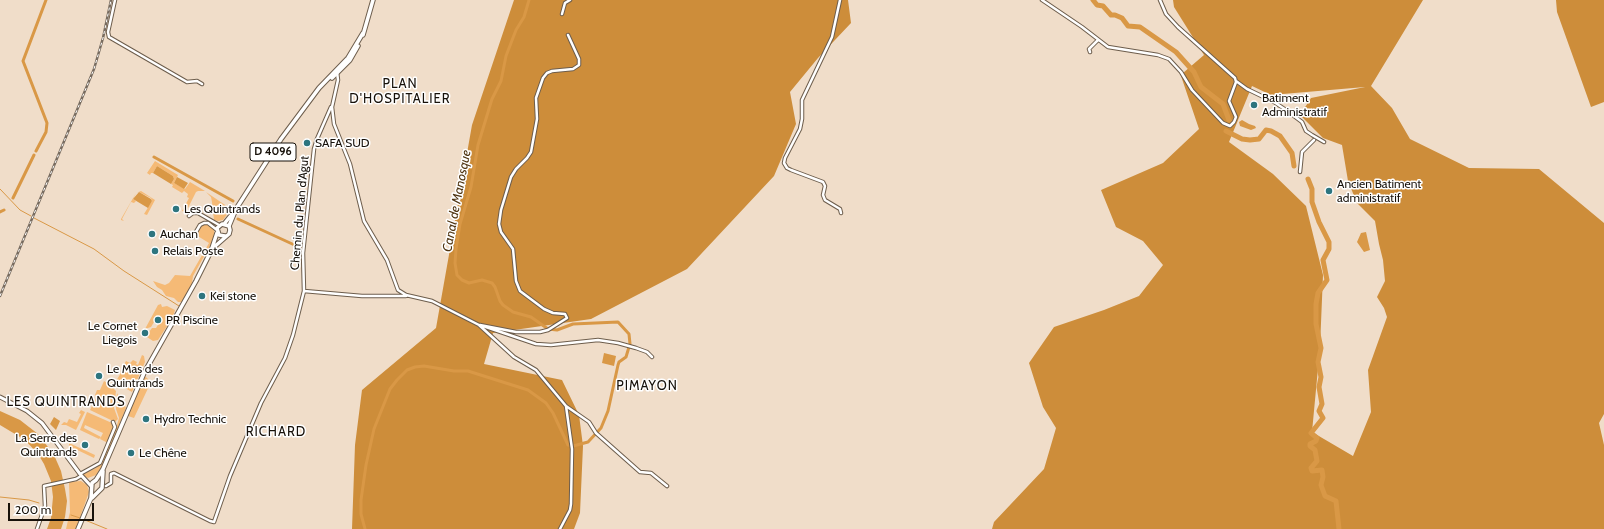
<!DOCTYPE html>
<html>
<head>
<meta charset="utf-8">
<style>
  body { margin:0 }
  #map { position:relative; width:1604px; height:529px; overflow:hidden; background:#f0ddc9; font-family:Cabin,sans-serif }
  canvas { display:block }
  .scale { position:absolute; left:8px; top:503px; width:86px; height:18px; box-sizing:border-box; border:2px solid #17110a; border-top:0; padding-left:5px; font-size:12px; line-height:14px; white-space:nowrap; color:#17110a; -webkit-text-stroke:3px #fff; paint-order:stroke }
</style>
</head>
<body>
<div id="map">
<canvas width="1604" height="529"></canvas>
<div class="scale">200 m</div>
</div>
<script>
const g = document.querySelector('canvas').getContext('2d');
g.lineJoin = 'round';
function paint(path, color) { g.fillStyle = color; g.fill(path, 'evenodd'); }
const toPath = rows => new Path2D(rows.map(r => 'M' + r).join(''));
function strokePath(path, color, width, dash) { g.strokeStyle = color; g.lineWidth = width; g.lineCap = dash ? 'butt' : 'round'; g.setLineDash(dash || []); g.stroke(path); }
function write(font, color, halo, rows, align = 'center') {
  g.font = font + ' Cabin,sans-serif'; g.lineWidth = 3; g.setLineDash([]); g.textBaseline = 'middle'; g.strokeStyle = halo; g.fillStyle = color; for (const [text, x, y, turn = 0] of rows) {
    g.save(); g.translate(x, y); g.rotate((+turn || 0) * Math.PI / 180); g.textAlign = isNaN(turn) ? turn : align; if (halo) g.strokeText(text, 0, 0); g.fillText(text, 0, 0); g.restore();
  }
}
paint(toPath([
  [155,161,178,175,174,183,185,189,190,182,205,191,198,191,196,192,186,212,182,211,189,198,187,197,188,194,184,191,182,193,172,187,173,185,171,184,174,179,173,176,157,166,153,173,151,173,150,175,147,173],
  [141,191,155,200,147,215,144,214,152,201,151,198,139,192,136,193,133,199,136,201,134,203,131,202,122,219,124,221,121,220,121,219,136,193],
  [206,192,231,209,223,220,218,221,214,220,212,202,211,197],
  [207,224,214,230,215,237,193,276,192,283,183,302,178,302,174,298,166,296,162,290,157,287,153,281,165,285,169,283,175,275,190,276,209,243,196,235,202,225],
  [161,304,162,307,167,306,175,310,173,317,158,340,153,341,147,337,149,334,149,332,152,328,156,328,161,320,157,317,151,327,145,329,158,305],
  [142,355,144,356,145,362,132,392,116,383,116,381,124,368,123,366,126,361,130,363,133,360,137,362,136,364,138,365],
  [144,375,151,382,134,418,128,416],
  [104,381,110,385,116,391,114,408,118,419,115,422,90,410,97,396,95,395,97,390,100,390],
  [117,393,123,405,124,404,126,408,104,463,96,475,88,478,84,476,84,474,96,468,102,462,117,425,119,418,116,409],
  [81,410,85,412,76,430,66,425,61,425,64,422,67,423,69,419,77,422,81,414,79,413],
  [87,412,112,423,114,428,108,443,100,439,101,437,99,439,80,430],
  [85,425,103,433,101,437,84,428],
  [69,443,95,455,94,458,69,446],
  [81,481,87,485,89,492,76,529,66,529,70,512,69,482]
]), '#f5ba76');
paint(toPath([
  [514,0,848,0,851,23,818,58,790,92,796,124,774,176,687,269,591,319,493,333,484,364,562,380,579,415,583,446,580,513,574,529,352,529,355,445,362,390,436,328,472,125],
  [1173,0,1423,0,1371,86,1392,108,1410,139,1469,168,1539,169,1604,223,1604,414,1599,423,1604,445,1604,529,992,529,994,522,1044,469,1056,428,1043,407,1029,363,1054,327,1104,310,1139,296,1163,265,1143,241,1116,227,1101,190,1163,163,1199,129,1180,73,1183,73,1204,55,1174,7],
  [1252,86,1271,95,1365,87,1311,98,1300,115,1323,138,1342,145,1348,181,1357,203,1375,221,1379,244,1383,260,1385,281,1377,297,1384,308,1387,317,1368,370,1371,412,1353,456,1312,432,1320,347,1323,275,1306,206,1273,174,1229,142],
  [1556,0,1604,0,1604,102,1591,107,1557,12]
]), '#cd8d3a');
paint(toPath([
  [1242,120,1249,124,1255,126,1256,128,1251,130,1240,126,1239,122],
  [157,166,173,176,174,179,171,184,153,173],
  [177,177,188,183,184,189,174,183],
  [139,192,151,199,152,201,148,208,133,199],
  [1366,232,1370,250,1364,252,1357,242,1361,233],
  [604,353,616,356,614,366,602,363],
  [0,411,20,420,38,434,54,455,61,471,65,489,67,501,65,517,61,529,47,529,51,518,53,497,51,481,44,464,38,454,25,440,0,425],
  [54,417,60,421,56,430,50,424]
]), '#d99846');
strokePath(toPath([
  [0,189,20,210,31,216],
  [34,218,94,249,124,271,179,306],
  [0,497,29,500,39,503],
  [71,515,80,518],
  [85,520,107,529],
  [1337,527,1339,526]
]), '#d99846', 1);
strokePath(toPath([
  [529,0,524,17,516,30,506,56,501,81,492,99,478,145,471,187,460,224,456,249,455,263,457,275,462,280,469,283,482,280,492,283,495,287,500,301,503,305,513,312,531,317,548,329,557,330,573,324,618,322,629,334,630,344],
  [36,151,46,132,47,123,23,61,46,0],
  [154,157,233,201],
  [13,198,34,155],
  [0,212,4,210],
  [238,219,301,248],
  [365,529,361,514,361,500,366,465,374,429,390,389,397,380,407,370,415,367,424,366,454,371,468,371,528,390,546,403,553,413,568,445,573,446,588,442,601,428,608,411,618,365,619,362,626,357,629,347]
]), '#d99846', 3);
strokePath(toPath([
  [1093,0,1097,5,1103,6,1111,15,1115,15,1122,18,1128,26,1140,27,1176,52,1194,72,1201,87,1223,104,1229,120],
  [1226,131,1242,139,1250,140,1259,139,1266,130,1271,131,1280,136,1292,153,1294,166],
  [1308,179,1312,189,1312,202,1319,222,1329,242,1329,249,1323,260,1327,280,1318,293,1316,304,1316,324,1321,348,1318,362,1321,377,1319,387,1322,404,1319,411,1323,418,1311,433,1317,438,1316,441,1310,444,1310,446,1315,450,1317,461,1311,468,1312,471,1322,470,1323,477,1321,485,1325,496,1336,501,1339,529]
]), '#d99846', 5);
const minor = toPath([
  [115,0,108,32,109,37,187,82,197,81,202,84],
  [840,0,832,37,802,100,802,119,800,129,785,158,784,163,787,168,791,170,823,182,825,186,823,195,825,200,840,209,841,213],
  [1042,0,1082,27,1108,47,1158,55,1169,59,1181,72,1192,90,1223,123,1230,126,1234,122,1236,117,1229,101,1236,82,1235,78,1178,27,1166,14,1160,0],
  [562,14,565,3,570,0],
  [1090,52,1089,49,1098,40],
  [337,72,338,80,332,107,334,124,350,164,364,221,387,260,398,290,406,295,432,301,479,325,514,357,536,370,566,406,572,449,571,504,570,510,560,529],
  [1236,81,1247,89,1274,102,1286,110,1302,122,1306,131,1312,135,1324,142],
  [1300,172,1302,152,1314,140],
  [189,216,193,213,198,213,219,225],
  [193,237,200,225,204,223,208,223,217,230],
  [304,291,362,296,406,296],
  [480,325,516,332,540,332,548,330,567,318,565,314,553,313,544,309,520,291,516,281,513,249,501,232,499,224,501,210,511,177,516,169,527,158,531,152,537,119,536,98,543,78,547,73,552,71,573,69,579,65,579,59,568,35],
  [483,326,536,344,551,345,598,340,618,343,636,348,647,352,652,357],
  [566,406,589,422,596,433,640,472,651,473,667,486],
  [80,474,100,463,115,427,113,422],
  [106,486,111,483,111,474,114,473,210,521,214,522,230,476,261,403,285,358,293,335,304,291,303,253,314,149,317,139,331,107],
  [37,529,45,506,44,486,76,479,81,476]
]);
const secondary = toPath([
  [0,397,27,411,42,423,80,474,91,486]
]);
const primary = toPath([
  [363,35,373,0],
  [332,78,350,60,358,46],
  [224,224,233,213],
  [225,236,219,235,217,228,222,224,229,226],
  [213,248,229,234,230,230,229,226,236,209,281,139,319,88,348,58,363,33],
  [92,498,102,488,103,471],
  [78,529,91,498,92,483,96,480,103,469,144,373,196,281,211,251,217,233]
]);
strokePath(minor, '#6d5d4c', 4.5);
strokePath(secondary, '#6d5d4c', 5);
strokePath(primary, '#6d5d4c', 5.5);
strokePath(minor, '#fff', 2.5);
strokePath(secondary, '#fff', 3);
strokePath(primary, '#fff', 3.5);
const rail = toPath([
  [0,296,94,69,103,38,111,0]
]);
strokePath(rail, '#776b5f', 2.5);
strokePath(rail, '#fff', 1, [3]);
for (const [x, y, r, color] of [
  [1254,105,4,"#2d757f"],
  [307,143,4,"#2d757f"],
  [1329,191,4,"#2d757f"],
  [176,209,4,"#2d757f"],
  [152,234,4,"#2d757f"],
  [155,251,4,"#2d757f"],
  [202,296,4,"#2d757f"],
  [158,320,4,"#2d757f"],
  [145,333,4,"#2d757f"],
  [99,376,4,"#2d757f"],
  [146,419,4,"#2d757f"],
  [85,445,4,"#2d757f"],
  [131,453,4,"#2d757f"]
]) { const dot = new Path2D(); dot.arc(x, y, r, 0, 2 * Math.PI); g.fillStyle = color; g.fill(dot); strokePath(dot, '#fff', 1.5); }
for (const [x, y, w] of [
  [273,152,46]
]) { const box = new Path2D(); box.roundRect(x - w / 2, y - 9, w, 18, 3); g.fillStyle = '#fff'; g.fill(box); strokePath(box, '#17110a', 1); }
write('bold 11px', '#17110a', null, [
  ["D 4096",273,152]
]);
write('12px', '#17110a', '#fff', [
  ["Batiment",1262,98],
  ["Administratif",1262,112],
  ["SAFA SUD",315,143],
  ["Ancien Batiment",1337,184],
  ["administratif",1337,198],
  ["Les Quintrands",184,209],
  ["Auchan",160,234],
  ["Relais Poste",163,251],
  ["Kei stone",210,296],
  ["PR Piscine",166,320],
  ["Le Cornet",137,326,"right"],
  ["Liegois",137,340,"right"],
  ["Le Mas des",107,369],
  ["Quintrands",107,383],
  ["Hydro Technic",154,419],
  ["La Serre des",77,438,"right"],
  ["Quintrands",77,452,"right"],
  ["Le Chêne",139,453]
], 'left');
write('12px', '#17110a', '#fff', [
  ["Chemin du Plan d'Agut",300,213,-85]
]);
g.letterSpacing = '1px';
write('13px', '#17110a', '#fff', [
  ["PLAN",400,84],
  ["D'HOSPITALIER",400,99],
  ["PIMAYON",647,386],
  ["LES QUINTRANDS",66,402],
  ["RICHARD",276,432]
]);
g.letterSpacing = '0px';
write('italic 13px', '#4f3411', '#fff', [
  ["Canal de Manosque",457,201,-79]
]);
</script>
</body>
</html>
